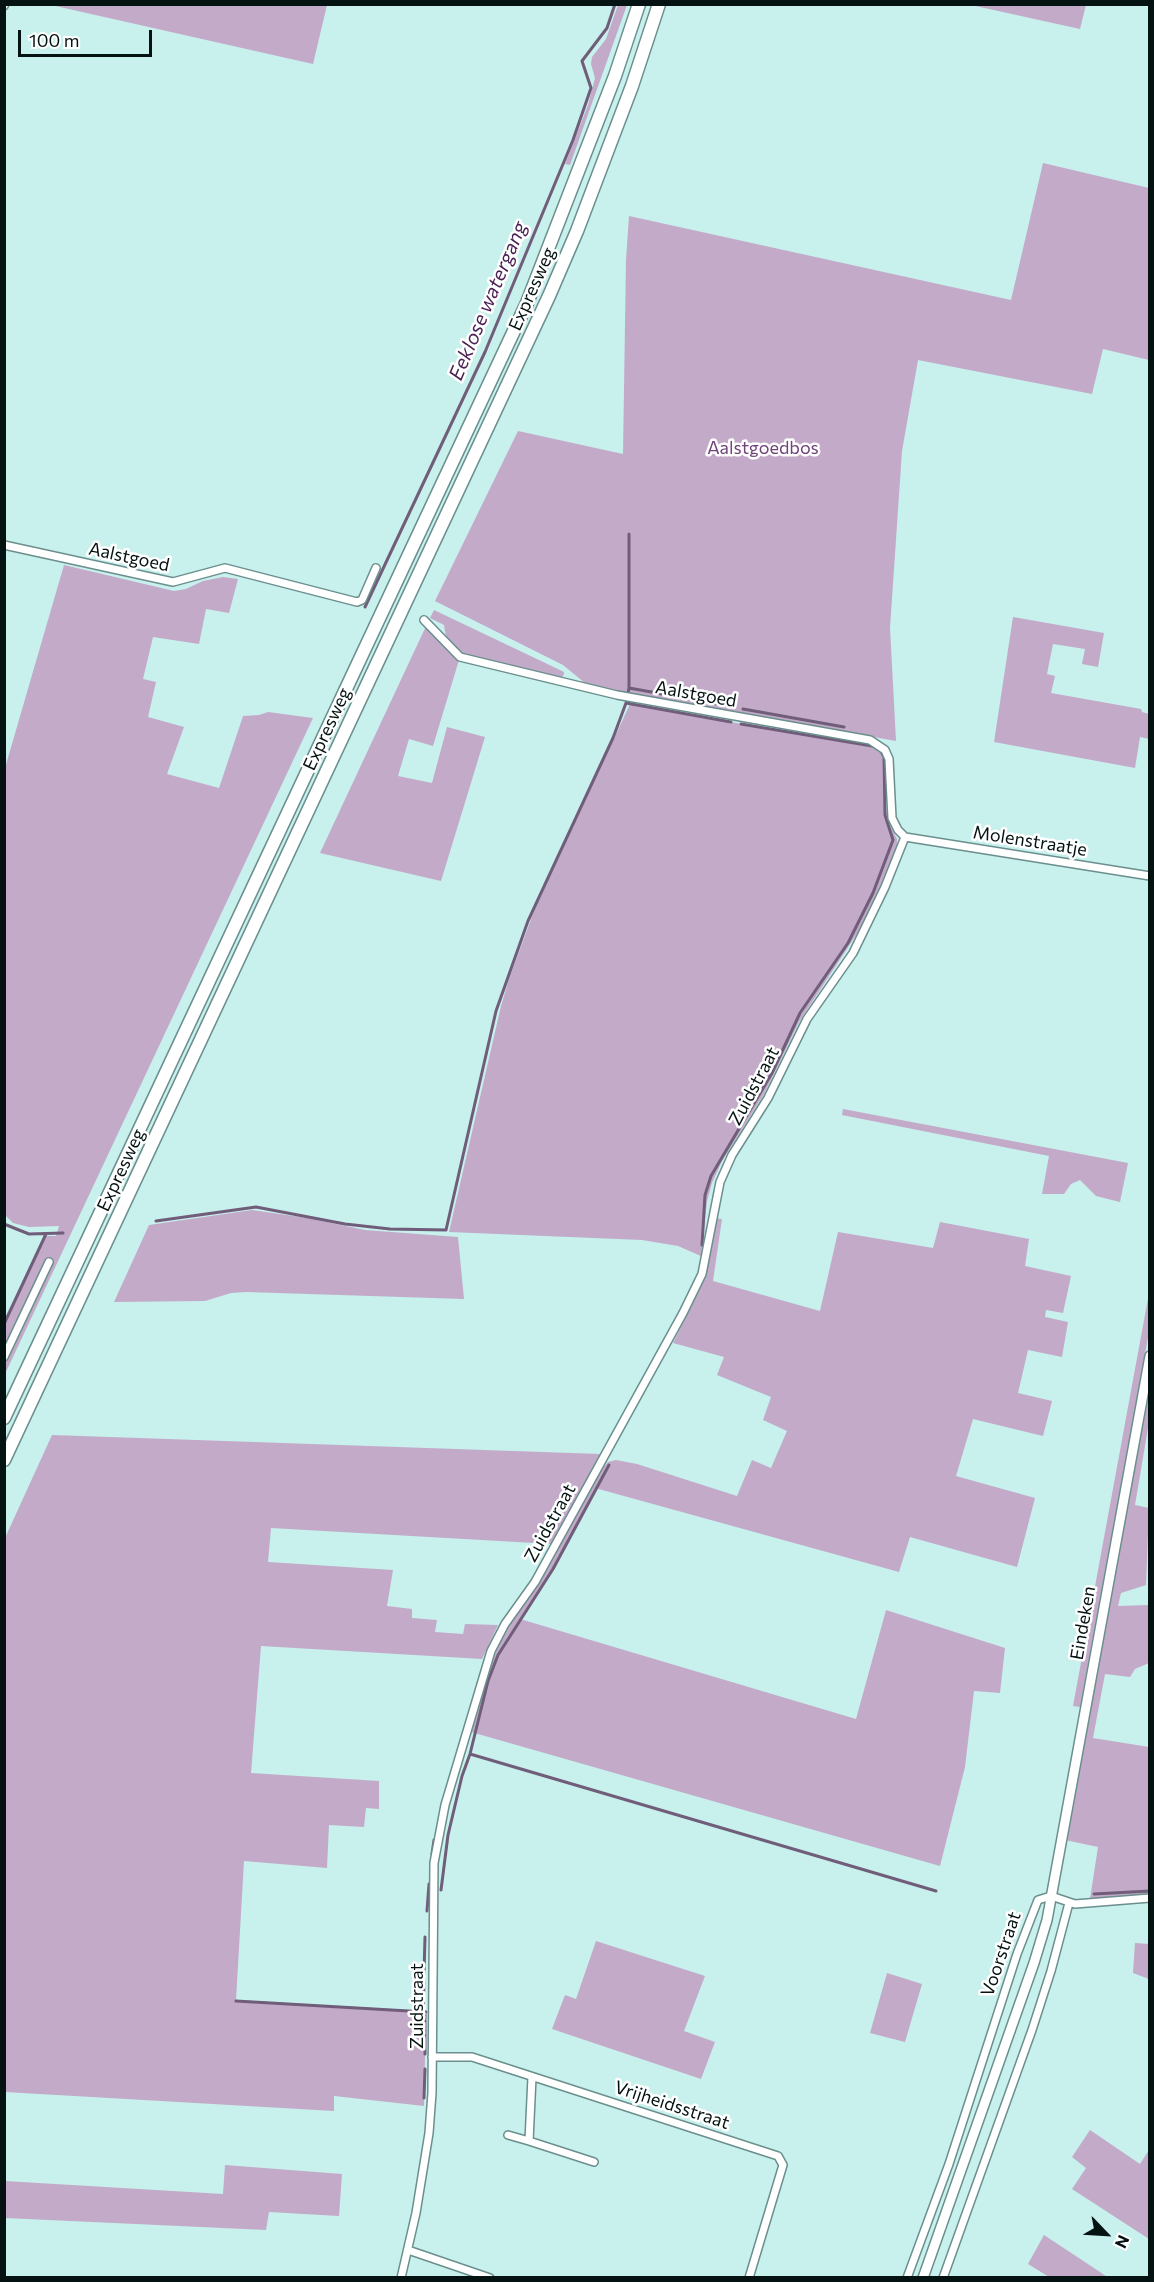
<!DOCTYPE html>
<html>
<head>
<meta charset="utf-8">
<style>
  body { margin:0 }
  #map { position:relative; width:1154px; height:2282px; overflow:hidden; background:#c8f0ed; font-family:Commissioner,sans-serif }
  canvas { display:block }
  .frame { position:absolute; inset:0; border:6px solid #041312; pointer-events:none }
  .north { position:absolute; left:1076px; top:2204px; width:60px; height:60px; -webkit-text-stroke:4px #fff; paint-order:stroke; rotate:115deg; font-size:16px; font-weight:700; line-height:24px; text-align:center; color:#041312 }
  .north::after { content:''; display:block; margin:auto; width:21px; height:27px; background:#041312; clip-path:polygon(50% 0,100% 100%,50% 72%,0 100%) }
  .scale { position:absolute; left:18px; top:30px; width:134px; height:27px; box-sizing:border-box; border:3px solid #041312; border-top:0; padding-left:8px; font-size:18px; line-height:21px; white-space:nowrap; color:#041312; -webkit-text-stroke:4px #fff; paint-order:stroke }
</style>
</head>
<body>
<div id="map">
<canvas width="1154" height="2282"></canvas>
<div class="frame"></div>
<div class="north">N</div>
<div class="scale">100 m</div>
</div>
<script>
const g = document.querySelector('canvas').getContext('2d');
g.lineJoin = 'round';
function paint(path, color) { g.fillStyle = color; g.fill(path, 'evenodd'); }
const toPath = rows => new Path2D(rows.map(r => 'M' + r).join(''));
function strokePath(path, color, width, dash) { g.strokeStyle = color; g.lineWidth = width; g.lineCap = dash ? 'butt' : 'round'; g.setLineDash(dash || []); g.stroke(path); }
function write(font, color, halo, rows, align = 'center') {
  g.font = font + ' Commissioner,sans-serif'; g.lineWidth = 5; g.setLineDash([]); g.textBaseline = 'middle'; g.strokeStyle = halo; g.fillStyle = color; for (const [text, x, y, turn = 0] of rows) {
    g.save(); g.translate(x, y); g.rotate((+turn || 0) * Math.PI / 180); g.textAlign = isNaN(turn) ? turn : align; if (halo) g.strokeText(text, 0, 0); g.fillText(text, 0, 0); g.restore();
  }
}
paint(toPath([
  [51,5,327,5,313,64],
  [618,5,627,5,570,165,565,164,588,105,595,78,591,64,592,57,606,39],
  [971,5,1086,5,1080,29],
  [1043,163,1149,188,1149,360,1103,349,1092,394,918,360,902,451,890,628,896,741,619,692,585,683,563,665,435,601,518,431,623,454,626,260,629,216,1011,300],
  [64,565,174,591,186,589,203,581,223,577,238,579,229,613,206,609,199,644,153,637,143,679,156,682,148,717,184,727,167,774,219,788,243,716,259,715,268,712,313,718,5,1374,5,1322,45,1236,56,1236,59,1226,29,1227,13,1223,5,1215,5,768],
  [434,610,539,660,564,672,564,674,561,679,462,653,446,637,444,625,430,618],
  [1013,617,1104,633,1098,667,1082,664,1085,649,1053,644,1047,674,1055,676,1051,693,1141,709,1142,712,1149,714,1149,739,1140,737,1135,768,994,742],
  [427,624,440,642,459,660,433,746,409,739,398,776,432,783,447,727,485,737,441,881,320,853],
  [630,704,876,748,880,751,884,762,885,804,889,824,897,839,897,850,860,929,799,1022,764,1094,722,1161,712,1183,707,1201,701,1256,678,1246,642,1240,449,1232,501,1006,509,979,533,914],
  [843,1109,1128,1163,1120,1202,1096,1196,1080,1180,1071,1184,1064,1194,1042,1194,1049,1156,842,1115],
  [252,1210,307,1218,365,1230,458,1237,464,1299,246,1292,231,1293,205,1301,114,1302,149,1225],
  [715,1218,722,1219,713,1281,820,1311,838,1232,933,1248,940,1222,1029,1239,1025,1266,1071,1276,1063,1313,1046,1310,1045,1317,1068,1322,1062,1357,1028,1350,1018,1393,1052,1401,1043,1436,973,1419,956,1476,1035,1498,1017,1567,910,1537,899,1572,595,1488,551,1574,520,1619,856,1719,886,1610,1005,1648,1000,1693,974,1691,965,1767,940,1866,471,1732,488,1672,504,1633,546,1572,600,1471,608,1462,616,1460,637,1464,737,1496,752,1460,771,1468,787,1431,763,1420,771,1397,717,1375,724,1357,673,1343,704,1280],
  [1149,1293,1149,1332,1080,1707,1073,1706],
  [1149,1384,1149,1422,1135,1505,1149,1508,1146,1585,1121,1593,1118,1606,1149,1605,1149,1663,1135,1669,1130,1677,1105,1674,1093,1738,1149,1747,1149,1895,1090,1899,1098,1847,1065,1840],
  [52,1435,600,1454,552,1544,271,1528,268,1562,393,1570,387,1606,412,1609,412,1618,437,1620,435,1632,463,1634,465,1624,498,1625,482,1659,261,1646,251,1773,379,1781,379,1809,366,1808,364,1827,329,1825,327,1868,244,1861,236,2000,426,2011,424,2106,334,2096,334,2111,5,2092,5,1538],
  [596,1941,705,1976,684,2031,715,2042,701,2079,552,2029,565,1995,576,1999],
  [1135,1943,1149,1944,1149,1979,1133,1973],
  [887,1973,922,1984,905,2042,870,2033],
  [1090,2130,1140,2164,1149,2150,1149,2239,1072,2189,1086,2168,1072,2157],
  [225,2165,342,2174,339,2216,269,2212,266,2230,5,2218,5,2181,223,2194],
  [1044,2235,1100,2272,1107,2277,1049,2277,1028,2264]
]), '#c3aac9');
strokePath(toPath([
  [365,607,485,352,573,140,591,88,582,61,607,28,615,4],
  [629,688,730,706],
  [626,703,731,722],
  [743,709,844,727],
  [156,1221,256,1207,345,1224,390,1229,446,1230,496,1011,528,921,613,738,626,703,629,688,629,534],
  [4,1224,29,1234,63,1233],
  [702,1245,705,1195,711,1176,772,1073,800,1013,848,943,873,893,893,840,885,815,884,757,880,749,872,746,741,724],
  [4,1324,46,1234],
  [470,1754,488,1681,498,1655,553,1569,609,1465],
  [432,1854,434,1840],
  [441,1890,448,1835,462,1776,470,1754,936,1891],
  [1094,1894,1150,1891],
  [427,1911,429,1884],
  [424,1973,425,1937],
  [236,2001,426,2012],
  [423,2012,424,1981],
  [425,2054,425,2012],
  [424,2098,425,2069]
]), '#705d7a', 3);
const minor = toPath([
  [4,6,5,4],
  [4,545,173,582,225,568,357,602,362,600,376,568],
  [424,620,460,657,617,695,870,740,885,750,889,759,892,818,898,830,905,837],
  [905,837,1150,876],
  [4,1357,49,1262],
  [432,2057,472,2057,778,2156,783,2165,749,2278],
  [508,2135,529,2141,532,2077],
  [529,2141,594,2162],
  [408,2250,490,2278],
  [401,2278,416,2213,429,2133,432,2093,434,1863,445,1805,491,1651,505,1624,535,1582,683,1313,702,1274,720,1182,732,1155,768,1098,807,1019,853,953,885,887,905,837],
  [907,2278,949,2164,1017,1954,1038,1900,1051,1896,1075,1904,1150,1898],
  [943,2278,1032,2030,1051,1971,1069,1903]
]);
const tertiary = toPath([
  [923,2278,1034,1963,1047,1920,1150,1356]
]);
const trunk = toPath([
  [4,1418,527,303,615,76,639,4],
  [4,1460,549,296,577,231,632,86,659,4]
]);
strokePath(minor, '#6a8f8d', 10);
strokePath(tertiary, '#6a8f8d', 12);
strokePath(trunk, '#6a8f8d', 15);
strokePath(minor, '#fff', 7);
strokePath(tertiary, '#fff', 9);
strokePath(trunk, '#fff', 12);
write('18px', '#041312', '#fff', [
  ["Expresweg",532,289,-66],
  ["Aalstgoed",129,557,12],
  ["Aalstgoed",696,694,10],
  ["Expresweg",327,729,-65],
  ["Molenstraatje",1030,841,9],
  ["Zuidstraat",754,1086,-62],
  ["Expresweg",121,1170,-65],
  ["Zuidstraat",550,1523,-61],
  ["Eindeken",1083,1623,-80],
  ["Voorstraat",1001,1954,-71],
  ["Zuidstraat",417,2006,-90],
  ["Vrijheidsstraat",672,2105,18]
]);
write('18px', '#70437b', '#fff', [
  ["Aalstgoedbos",763,448]
]);
write('italic 20px', '#4a1f54', '#fff', [
  ["Eeklose watergang",488,301,-67]
]);
</script>
</body>
</html>
